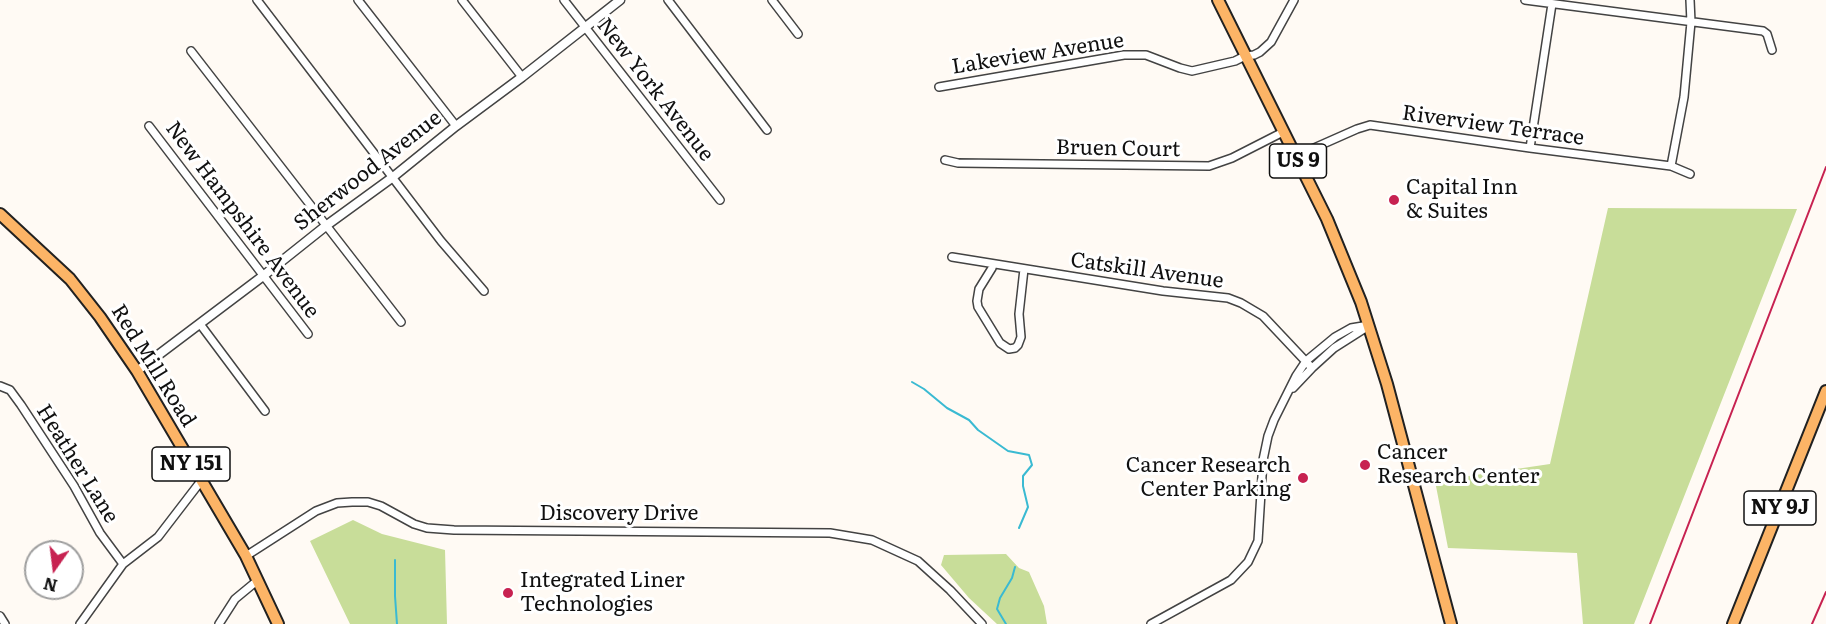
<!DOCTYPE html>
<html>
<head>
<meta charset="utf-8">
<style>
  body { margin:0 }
  #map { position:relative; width:1826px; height:624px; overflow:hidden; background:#fffaf4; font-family:Literata,serif }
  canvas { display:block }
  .north { position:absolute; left:24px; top:540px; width:60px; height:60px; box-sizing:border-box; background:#fff; border:2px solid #9f9f9f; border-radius:50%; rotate:194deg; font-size:16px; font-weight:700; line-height:24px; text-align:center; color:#101010 }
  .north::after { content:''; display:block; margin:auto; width:21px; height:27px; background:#c72251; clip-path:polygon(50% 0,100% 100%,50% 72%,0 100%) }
</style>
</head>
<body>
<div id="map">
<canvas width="1826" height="624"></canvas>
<div class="north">N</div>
</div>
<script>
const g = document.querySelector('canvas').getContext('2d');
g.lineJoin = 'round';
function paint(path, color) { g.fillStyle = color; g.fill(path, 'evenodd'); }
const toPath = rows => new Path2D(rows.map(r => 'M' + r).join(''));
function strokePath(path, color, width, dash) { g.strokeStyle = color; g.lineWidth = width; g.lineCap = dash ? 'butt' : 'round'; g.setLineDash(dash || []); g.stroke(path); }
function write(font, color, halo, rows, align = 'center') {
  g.font = font + ' Literata,serif'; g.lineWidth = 6; g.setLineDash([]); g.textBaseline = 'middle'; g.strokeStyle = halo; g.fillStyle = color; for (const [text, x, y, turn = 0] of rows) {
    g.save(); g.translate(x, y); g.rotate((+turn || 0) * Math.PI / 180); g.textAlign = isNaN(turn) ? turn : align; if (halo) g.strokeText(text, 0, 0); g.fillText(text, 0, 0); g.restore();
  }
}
paint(toPath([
  [1608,208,1797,209,1634,624,1583,624,1577,553,1448,548,1435,481,1550,464],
  [353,520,382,534,445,550,447,624,350,624,310,541],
  [1006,554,1019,568,1029,572,1044,606,1047,624,997,624,969,598,941,565,944,555]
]), '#c8dd99');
strokePath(toPath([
  [912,382,924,389,947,408,969,420,978,430,1008,451,1029,455,1032,465,1023,476,1023,486,1028,507,1019,528],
  [395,560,395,596,397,624],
  [1006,624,997,609,1000,598,1012,578,1015,567]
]), '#3abad2', 2);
const minor = toPath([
  [257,0,441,241,484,291],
  [358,0,456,126],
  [462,0,522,77],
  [564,0,720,200],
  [668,0,767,130],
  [772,0,798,34],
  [1525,0,1763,31,1767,34,1772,50],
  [191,51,401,322],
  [939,87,1124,55,1146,55,1180,68,1192,71,1235,61,1245,56,1254,55,1260,52,1271,42,1294,0],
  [149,126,308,334],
  [1530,148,1552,4],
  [1296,156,1357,129,1370,125,1530,148,1671,166,1690,174],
  [945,160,958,163,1209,166,1232,158,1283,132],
  [1671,166,1684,97,1691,22,1690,0],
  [952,257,1163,291,1228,298,1241,303,1263,316,1312,368],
  [993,264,992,268,979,289,977,301,978,307,1000,343,1009,349,1015,348,1018,345,1021,337,1019,314,1024,269],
  [200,324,265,411],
  [0,386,10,390,21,405,74,486,100,533,123,564],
  [1293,388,1312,368,1334,348,1367,327],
  [246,556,316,511,337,503,352,502,368,502,381,506,414,524,427,528,454,530,830,533,872,540,918,561,950,590,982,624],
  [0,616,5,624],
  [80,624,123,564,158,537,201,481],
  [219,624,235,599,258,580],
  [1151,624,1231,580,1248,562,1258,541,1263,460,1268,436,1274,420,1296,376,1306,361,1335,337,1351,328,1369,325]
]);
const tertiary = toPath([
  [137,371,263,276,327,225,393,177,456,126,522,77,620,0]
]);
const primary = toPath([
  [1218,0,1327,219,1361,302,1387,384,1451,624],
  [0,214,70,279,100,317,137,371,246,556,278,624],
  [1733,624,1826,391]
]);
strokePath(minor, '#434343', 10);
strokePath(tertiary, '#434343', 11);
strokePath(primary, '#212121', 14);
strokePath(minor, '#fff', 7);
strokePath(tertiary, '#fff', 8);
strokePath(primary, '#fcb466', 10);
strokePath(toPath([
  [1650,624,1826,167],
  [1812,624,1826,592]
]), '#c72251', 2);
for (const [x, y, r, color] of [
  [1394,200,6,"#c72251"],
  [1365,465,6,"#c72251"],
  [1303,478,6,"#c72251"],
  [508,593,6,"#c72251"]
]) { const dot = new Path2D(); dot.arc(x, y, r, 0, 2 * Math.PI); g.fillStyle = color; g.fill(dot); strokePath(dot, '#fff', 2); }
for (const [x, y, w] of [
  [1298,161,57],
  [191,464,78],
  [1780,508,72]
]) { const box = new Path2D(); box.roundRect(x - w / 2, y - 17, w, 34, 4.5); g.fillStyle = '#fff'; g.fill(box); strokePath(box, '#101010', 1.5); }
write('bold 20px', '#101010', null, [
  ["US 9",1298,161],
  ["NY 151",191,464],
  ["NY 9J",1780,508]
]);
write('21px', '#101010', '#fff', [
  ["Lakeview Avenue",1038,54,-9],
  ["New York Avenue",655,90,52],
  ["Riverview Terrace",1493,126,8],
  ["Bruen Court",1118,149,1],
  ["Sherwood Avenue",368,171,-38],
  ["New Hampshire Avenue",242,220,53],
  ["Catskill Avenue",1147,271,8],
  ["Red Mill Road",153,366,58],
  ["Heather Lane",77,464,58],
  ["Discovery Drive",619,514]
]);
write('21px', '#101010', '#fff', [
  ["Capital Inn",1406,188],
  ["& Suites",1406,212],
  ["Cancer",1377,453],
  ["Research Center",1377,477],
  ["Cancer Research",1291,466,"right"],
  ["Center Parking",1291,490,"right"],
  ["Integrated Liner",520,581],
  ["Technologies",520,605]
], 'left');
</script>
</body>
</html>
